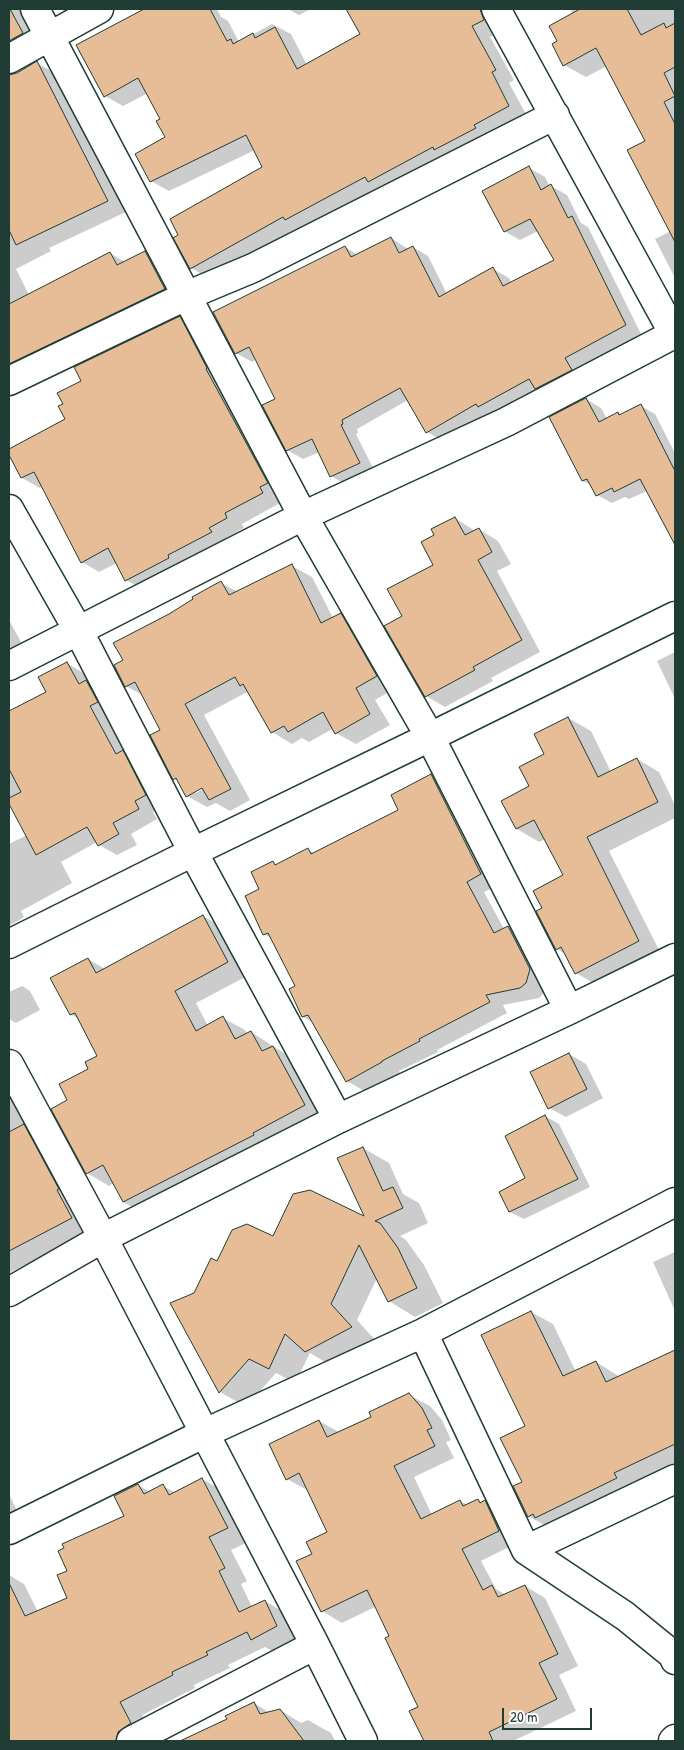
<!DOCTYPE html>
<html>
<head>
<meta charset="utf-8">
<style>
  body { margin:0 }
  #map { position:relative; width:684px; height:1750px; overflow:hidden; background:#fff; font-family:"Patrick Hand",sans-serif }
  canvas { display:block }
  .frame { position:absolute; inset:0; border:10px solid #1f3d34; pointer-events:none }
  .scale { position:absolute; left:502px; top:1708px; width:90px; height:22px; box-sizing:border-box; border:2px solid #1f3d34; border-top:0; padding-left:6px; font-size:15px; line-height:18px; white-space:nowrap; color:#1f3d34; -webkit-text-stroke:4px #fff; paint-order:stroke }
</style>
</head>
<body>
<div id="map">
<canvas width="684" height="1750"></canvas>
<div class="frame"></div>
<div class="scale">20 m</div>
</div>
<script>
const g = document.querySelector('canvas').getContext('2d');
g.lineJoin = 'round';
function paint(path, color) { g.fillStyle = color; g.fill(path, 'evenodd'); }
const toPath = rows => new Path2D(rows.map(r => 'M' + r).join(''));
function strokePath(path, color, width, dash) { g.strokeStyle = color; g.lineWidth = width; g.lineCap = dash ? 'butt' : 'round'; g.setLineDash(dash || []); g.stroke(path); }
paint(toPath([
  [9,9,42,9,11,69,13,75,37,63,55,73,126,212,49,248,51,251,16,269,29,295,110,253,125,262,145,253,164,263,183,299,9,387],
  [60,9,80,9,70,14],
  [147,9,217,9,221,17,228,21,239,42,272,24,291,34,307,65,362,35,348,9,488,9,502,30,490,37,514,80,509,83,527,116,304,230,301,228,209,278,191,268,264,168,255,150,169,191,151,181,167,138,162,119,148,93,123,106,105,96,78,46],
  [288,9,311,9,299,15],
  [570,9,675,9,675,278,655,239,671,231,646,142,607,66,586,77,564,65,559,42,573,14],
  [529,168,545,177,550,187,551,186,567,195,581,223,588,227,641,334,580,367,587,379,495,415,491,413,443,441,427,432,408,400,357,429,358,433,356,434,375,472,347,485,331,476,320,452,303,459,287,450,264,406,276,400,257,359,252,362,236,353,345,247,358,255,391,238,408,249,413,247,428,256,447,294,493,269,509,278,511,283,555,261,538,231,520,240,504,231],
  [180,318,197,328,285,493,277,497,280,503,242,524,244,528,226,538,228,542,144,590,126,580,117,563,99,572,82,562,43,486,40,488,22,478,9,450,67,419,64,404,82,381],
  [586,399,601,408,607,419,618,414,621,415,641,406,655,414,675,453,675,530,666,525,647,491,629,499,625,497,612,503,597,495,593,486,583,481,551,418],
  [455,518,475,531,479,529,498,541,511,564,497,571,540,652,491,678,493,681,445,707,426,696,404,617,434,565,436,536],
  [292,566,312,577,333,618,341,614,361,626,396,688,375,700,390,725,356,744,336,733,334,728,309,742,302,738,292,744,272,732,249,691,204,715,250,800,230,811,216,803,207,807,187,796,180,782,174,779,162,731,144,696,126,686,124,660,169,615,221,583,238,592],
  [207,784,208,786,196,793,196,790],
  [9,620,27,653,9,663],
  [675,652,675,699,657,661],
  [67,663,85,674,164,806,153,812,157,819,131,834,137,845,117,855,99,845,97,842,61,862,72,883,21,911,24,917,9,926,9,844,27,835,11,806,9,808,9,712,47,692],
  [568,718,591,731,611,772,637,759,659,772,675,805,675,818,609,851,661,954,599,986,576,973,567,955,557,949,543,909,565,875,546,839,539,842,517,829,531,787,546,755],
  [431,776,450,786,499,885,484,892,504,929,508,927,527,938,548,980,544,993,539,998,503,1005,507,1013,437,1050,438,1052,399,1071,400,1073,366,1092,347,1081,314,1023,303,1017,297,986,273,939,264,934,261,889,273,862,277,865,308,850,315,854,400,810],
  [203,916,225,929,249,975,196,1003,208,1026,223,1018,245,1030,247,1034,251,1032,295,1060,326,1118,145,1214,123,1202,114,1183,109,1186,87,1173,53,1109,69,1100,99,1056,80,1020,71,1014,88,959,105,969],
  [22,986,30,991,40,1010,16,1023,9,1019,9,992],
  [569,1054,586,1064,603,1098,566,1117,549,1108],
  [9,1090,17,1110,20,1112,94,1231,30,1268,25,1265,9,1273],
  [545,1116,559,1124,590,1187,524,1219,510,1212,500,1193,527,1179],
  [363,1148,389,1163,403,1194,419,1203,428,1223,400,1236,406,1240,424,1265,443,1303,415,1317,389,1301,377,1278,357,1320,377,1342,332,1366,310,1353,295,1383,276,1373,246,1407,220,1392,172,1304,195,1294,218,1263,273,1238,367,1219],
  [675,1252,675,1311,653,1262],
  [531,1312,553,1324,576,1372,596,1362,617,1375,619,1378,675,1352,675,1466,550,1528,528,1516,523,1483],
  [409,1395,430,1406,442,1420,451,1440,446,1442,454,1458,414,1477,432,1515,460,1501,467,1505,478,1500,483,1503,485,1502,505,1513,519,1542,481,1561,496,1589,506,1595,525,1586,545,1598,578,1666,559,1675,576,1711,513,1741,425,1741,411,1711,419,1707,391,1637,377,1606,342,1623,322,1611,313,1554,329,1532,308,1490,307,1490,287,1479,319,1421,339,1432,373,1417],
  [202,1479,225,1492,250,1541,231,1550,247,1581,241,1584,252,1607,265,1601,287,1614,299,1639,274,1652,265,1647,228,1665,230,1668,194,1685,195,1688,142,1715,153,1736,147,1741,9,1741,9,1575,24,1584,38,1612,69,1598,69,1571,126,1516,138,1485,150,1492,163,1486,176,1493],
  [9,1494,17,1511,9,1515],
  [254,1703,270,1713,280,1710,301,1723,308,1720,331,1733,335,1741,183,1741,228,1720]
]), '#0003');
const building = toPath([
  [9,9,10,9,23,33,9,41,9,9],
  [144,9,210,9,227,41,231,39,233,44,253,33,255,38,275,27,297,69,360,34,346,9,480,9,484,20,472,26,496,70,492,72,509,106,474,125,476,128,434,150,433,147,368,182,365,177,285,220,283,217,190,269,173,238,178,235,170,219,262,167,246,135,150,182,135,154,165,137,156,121,160,119,138,78,104,97,76,45,144,9],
  [580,9,627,9,641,35,664,23,666,28,675,23,675,67,664,73,675,96,664,102,675,124,675,242,627,150,645,141,596,48,563,66,552,44,557,41,549,26,580,9],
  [37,61,108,201,16,245,9,230,9,75,17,73,37,61],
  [529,166,541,190,551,184,568,218,572,216,626,325,565,358,572,370,535,389,529,379,478,407,476,404,426,433,400,388,342,420,343,424,341,425,360,463,330,477,312,439,286,451,262,405,275,399,249,347,235,354,213,312,345,246,351,257,391,237,399,253,413,246,439,297,493,267,503,286,554,260,530,219,504,232,482,191,529,166],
  [145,251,165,289,9,364,9,304,110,252,117,265,145,251],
  [180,316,207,368,206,369,268,483,260,487,263,493,225,513,227,518,209,528,212,532,168,555,169,558,125,581,108,548,81,563,34,472,21,478,9,455,9,449,65,419,58,406,63,404,57,393,81,381,74,367,180,316],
  [586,398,599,422,618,412,619,415,641,404,675,471,675,545,640,479,614,492,612,488,596,496,587,479,582,481,549,417,586,398],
  [455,517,465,535,479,528,492,552,478,560,522,640,473,667,475,670,425,697,384,626,402,616,387,589,433,565,421,542,434,535,431,529,455,517],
  [292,564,321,623,341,613,377,676,356,688,370,714,335,734,323,712,288,732,284,726,271,733,243,684,240,686,235,677,185,704,231,789,209,800,202,788,186,797,176,778,173,780,150,735,160,730,135,682,125,687,114,665,123,660,113,643,169,614,193,599,192,597,221,581,229,595,292,564],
  [67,662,79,684,86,680,98,702,90,706,116,754,123,750,146,795,135,801,139,809,113,823,119,834,98,846,87,827,36,855,9,804,9,798,21,792,9,769,9,711,46,692,38,677,67,662],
  [568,717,598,777,637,758,658,802,587,837,639,941,575,974,561,947,556,950,536,911,542,908,533,891,563,875,534,820,516,829,501,801,529,786,519,767,544,754,534,734,568,717],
  [431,774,481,874,467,882,494,933,508,926,530,969,526,983,520,988,486,995,490,1002,419,1039,420,1041,382,1061,382,1062,346,1082,308,1015,302,1017,289,989,295,986,268,933,263,935,245,896,259,889,251,872,273,861,275,865,308,848,311,854,398,810,391,795,431,774],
  [203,915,228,962,175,991,196,1031,223,1016,235,1039,251,1031,262,1051,273,1046,305,1105,253,1133,254,1135,123,1202,103,1165,86,1174,51,1109,67,1100,59,1084,88,1069,85,1062,97,1056,75,1013,70,1015,50,978,88,958,96,973,203,915],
  [569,1053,587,1089,548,1109,530,1072,569,1053],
  [545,1115,578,1179,509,1212,499,1192,525,1178,505,1136,545,1115],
  [24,1124,59,1189,57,1190,72,1218,9,1251,9,1132,24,1124],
  [363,1147,383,1191,393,1187,403,1208,375,1221,380,1223,398,1248,417,1288,388,1302,359,1245,331,1304,352,1327,305,1352,285,1334,269,1369,249,1359,219,1393,170,1303,194,1293,211,1258,217,1261,232,1230,247,1224,273,1236,293,1194,310,1190,364,1216,337,1158,363,1147],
  [531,1311,563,1376,596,1361,606,1382,675,1350,675,1444,614,1473,617,1478,535,1518,533,1514,528,1517,513,1486,522,1482,500,1438,525,1426,481,1335,531,1311],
  [409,1393,422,1408,432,1428,427,1430,435,1446,394,1466,421,1519,460,1500,463,1506,478,1499,480,1503,485,1500,499,1531,462,1549,483,1590,492,1585,498,1597,525,1585,558,1654,539,1663,557,1699,489,1732,493,1741,424,1741,409,1711,418,1707,385,1638,389,1636,367,1590,321,1612,296,1561,312,1554,306,1542,327,1532,299,1473,286,1480,269,1444,319,1420,327,1437,371,1417,369,1412,409,1393],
  [202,1478,228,1528,209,1537,225,1568,219,1571,239,1612,265,1600,277,1626,251,1640,247,1632,206,1652,208,1655,172,1672,173,1675,120,1702,131,1723,118,1732,116,1741,9,1741,9,1583,25,1616,67,1598,57,1575,67,1571,58,1551,64,1548,62,1544,124,1516,114,1496,138,1484,144,1494,163,1484,169,1495,202,1478],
  [254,1702,260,1714,280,1709,304,1741,180,1741,227,1719,225,1716,254,1702]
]);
paint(building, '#e7bd97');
strokePath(building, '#1f3d34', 1);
const minor = toPath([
  [35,9,303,516,430,737,569,1010],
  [496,9,675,336],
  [9,59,99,9],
  [9,381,186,296,253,268,555,115],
  [9,509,78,630,193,852,338,1119],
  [9,666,303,516,506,422,674,334],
  [9,944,193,852,430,737,675,616],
  [9,1064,103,1238,315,1645,363,1741],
  [9,1292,103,1238,338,1119,569,1010,675,958],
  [423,1333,526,1550,625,1616,673,1655,675,1660],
  [9,1530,205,1433,423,1333,675,1202],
  [526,1550,675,1479],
  [131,1741,315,1645],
  [673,1741,675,1739]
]);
strokePath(minor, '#1f3d34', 31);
strokePath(minor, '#fff', 28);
</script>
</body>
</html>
